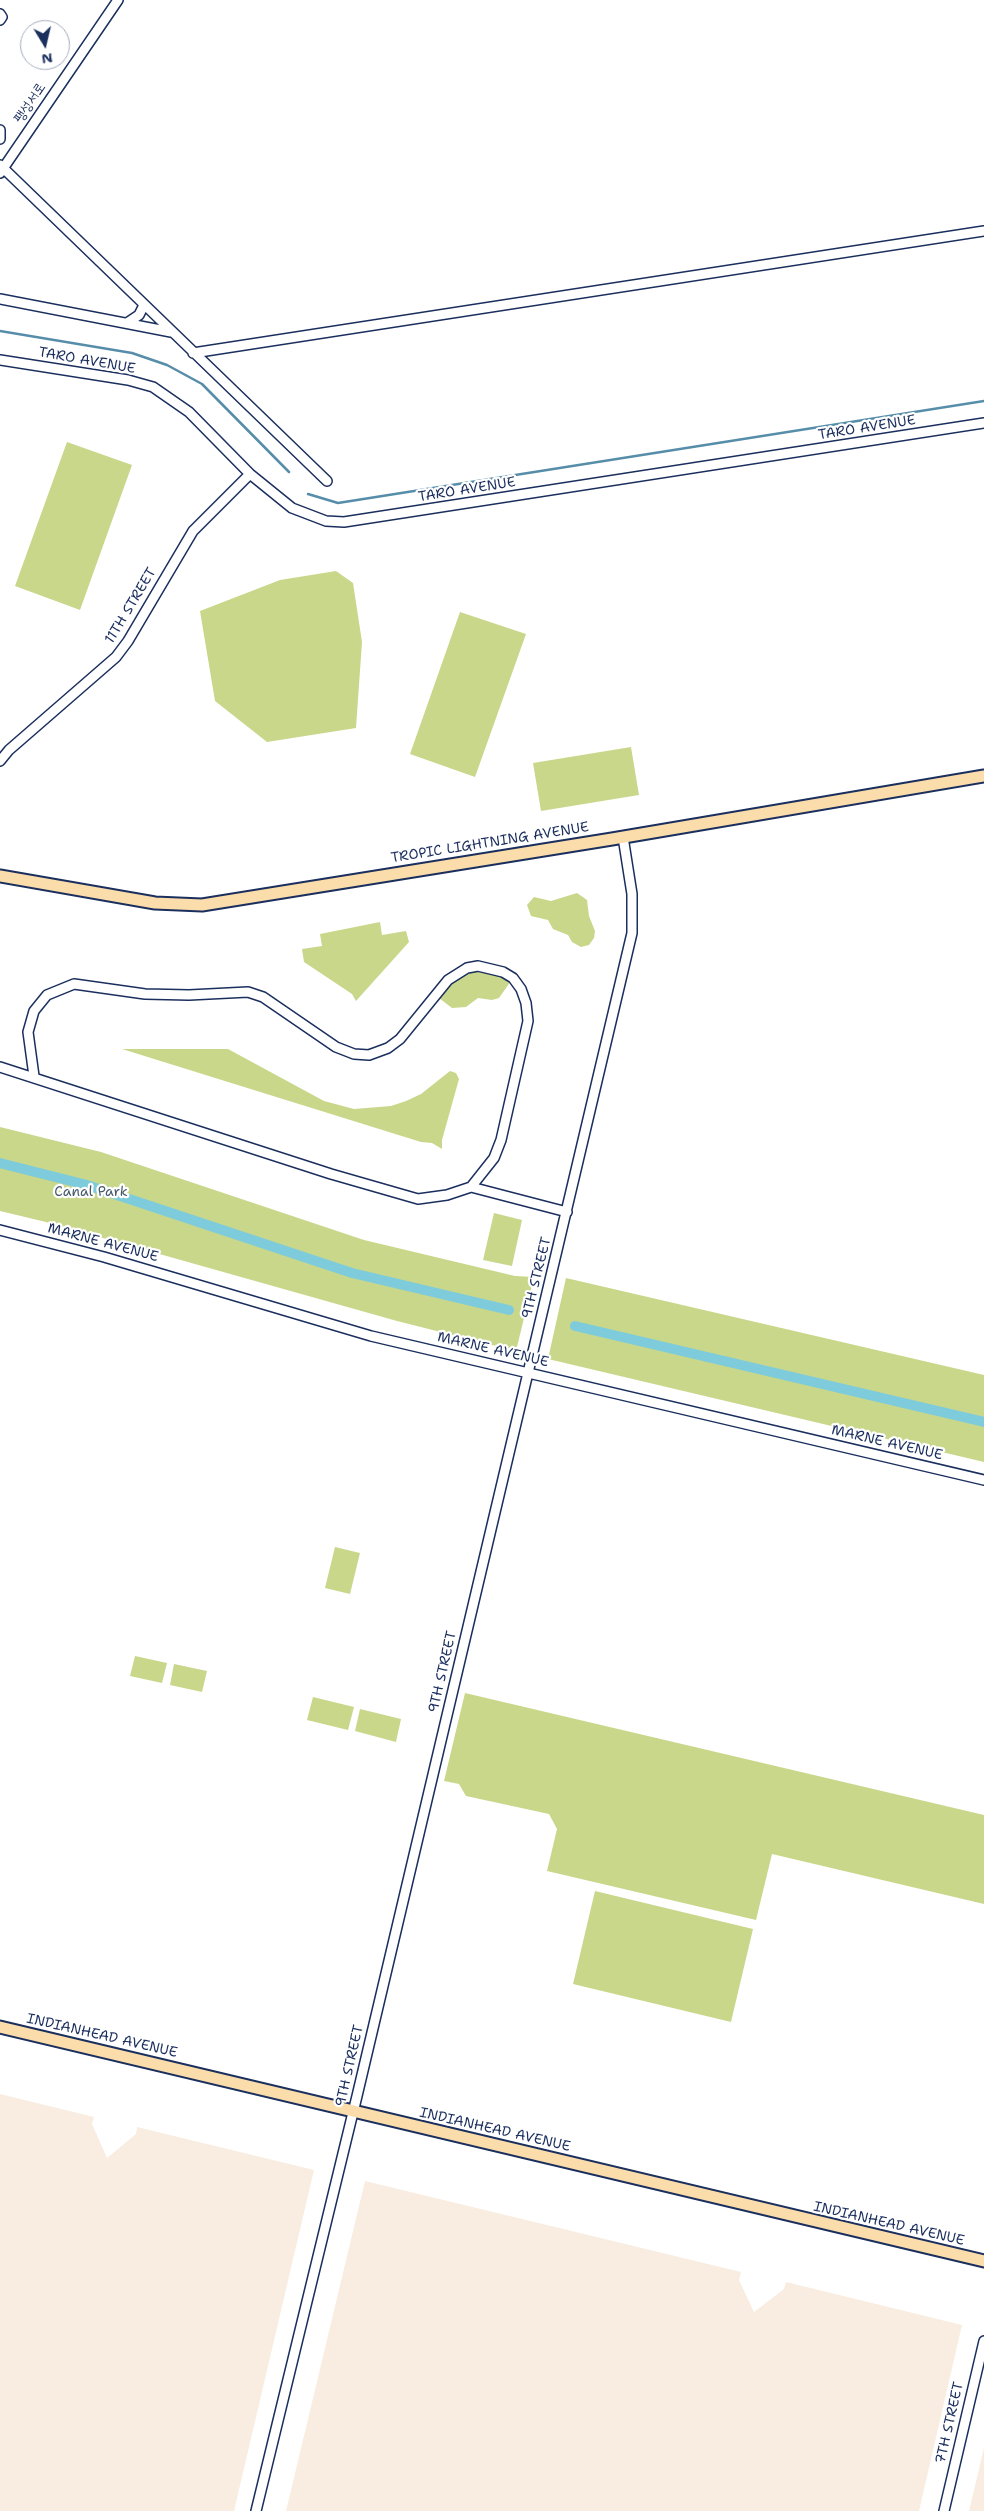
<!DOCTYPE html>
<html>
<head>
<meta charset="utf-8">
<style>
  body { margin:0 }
  #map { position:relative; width:984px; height:2511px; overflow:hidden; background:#fff; font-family:"Shantell Sans",sans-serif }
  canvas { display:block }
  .north { position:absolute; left:20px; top:20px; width:50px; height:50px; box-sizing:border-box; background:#fff; border:1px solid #a4acbf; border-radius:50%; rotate:171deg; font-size:14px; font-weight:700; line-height:20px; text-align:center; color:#1b2f5e }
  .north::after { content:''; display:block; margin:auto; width:18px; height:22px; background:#1b2f5e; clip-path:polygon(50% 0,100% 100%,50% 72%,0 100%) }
</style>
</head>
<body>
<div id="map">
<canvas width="984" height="2511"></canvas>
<div class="north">N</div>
</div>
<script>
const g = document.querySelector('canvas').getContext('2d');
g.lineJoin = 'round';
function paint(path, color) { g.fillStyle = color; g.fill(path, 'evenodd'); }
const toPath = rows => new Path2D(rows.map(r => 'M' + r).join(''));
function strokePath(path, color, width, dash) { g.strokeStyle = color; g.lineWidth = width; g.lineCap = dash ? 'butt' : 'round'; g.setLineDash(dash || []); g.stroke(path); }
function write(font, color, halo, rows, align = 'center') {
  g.font = font + ' "Shantell Sans","Poor Story",sans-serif'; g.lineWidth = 4.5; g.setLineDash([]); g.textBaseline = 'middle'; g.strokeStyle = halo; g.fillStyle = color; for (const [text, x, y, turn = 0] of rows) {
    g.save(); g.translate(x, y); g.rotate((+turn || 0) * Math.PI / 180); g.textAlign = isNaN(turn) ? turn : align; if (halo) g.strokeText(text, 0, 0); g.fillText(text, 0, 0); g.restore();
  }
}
paint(toPath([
  [0,2094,94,2117,92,2124,107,2158,136,2134,137,2127,314,2170,234,2511,0,2511],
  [365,2181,741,2272,739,2280,754,2312,784,2289,786,2282,962,2325,919,2511,286,2511],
  [984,2448,984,2511,969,2511]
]), '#f8ede0');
paint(toPath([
  [67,442,132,465,80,610,15,586],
  [336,571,353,583,362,642,356,728,267,742,215,701,200,611,280,580],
  [460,612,526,634,475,777,410,754],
  [631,747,639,795,541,811,533,763],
  [577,893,587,900,589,916,595,931,594,938,589,945,581,947,572,942,568,935,553,929,548,920,531,916,527,905,534,897,551,901],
  [380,922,382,935,406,931,409,942,356,1001,352,994,304,962,302,949,322,946,320,934],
  [467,968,513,978,499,998,492,1000,478,998,466,1007,452,1008,435,995],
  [122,1049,228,1049,324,1101,354,1109,391,1106,406,1101,421,1094,450,1071,456,1073,459,1079,442,1140,442,1149,432,1143,421,1142],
  [0,1127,101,1152,364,1240,515,1276,534,1277,516,1351,397,1321,46,1222,0,1211],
  [494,1213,522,1220,512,1266,483,1260],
  [566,1278,984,1375,984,1462,548,1359],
  [335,1547,360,1553,350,1594,325,1588],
  [135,1656,167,1663,162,1683,130,1676],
  [174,1664,207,1671,202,1692,170,1685],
  [465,1693,984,1815,984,1904,772,1854,756,1920,547,1871,557,1829,549,1814,466,1796,459,1784,444,1781],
  [313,1697,354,1707,348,1730,307,1720],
  [360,1709,401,1719,396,1742,355,1731],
  [595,1891,753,1929,731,2022,573,1984]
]), '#c9d78b');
strokePath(toPath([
  [0,331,132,353,167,365,202,384,289,472],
  [308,494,338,503,984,401]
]), '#568da9', 2.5);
strokePath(toPath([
  [0,1163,87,1185,352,1273,509,1310],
  [575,1326,984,1422]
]), '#7eccdb', 10);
const minor = toPath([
  [0,14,2,17,0,20],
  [0,130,0,139],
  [0,165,327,481],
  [0,173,118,0],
  [0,299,171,332],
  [127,323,139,315,144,305],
  [193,353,984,231],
  [0,360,128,380,153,387,189,412,250,474,292,508,326,521,344,522,984,423],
  [0,761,9,750,116,657,128,641,193,531,250,474],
  [0,1067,331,1174,418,1199,447,1195,471,1187,494,1158,501,1140,528,1021,526,1003,521,989,513,978,503,972,478,966,467,968,448,980,400,1039,388,1048,369,1055,354,1054,336,1047,263,997,248,992,189,995,145,994,74,984,47,995,34,1011,28,1032,34,1076],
  [471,1187,567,1212],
  [0,1230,104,1257,371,1336,984,1480],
  [256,2511,357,2096,632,933,632,894,623,837],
  [944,2511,984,2341]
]);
const major = toPath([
  [0,876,155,903,202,905,612,839,984,776],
  [0,2027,984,2261]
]);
strokePath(minor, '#1b2f5e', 12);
strokePath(major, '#1b2f5e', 15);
strokePath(minor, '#fff', 9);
strokePath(major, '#faddab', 11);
write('14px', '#1b2f5e', '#fff', [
  ["팽성서로",30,103,-56],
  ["TARO AVENUE",87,361,10],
  ["TARO AVENUE",867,428,-9],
  ["TARO AVENUE",467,490,-9],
  ["11TH STREET",131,606,-59],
  ["TROPIC LIGHTNING AVENUE",490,843,-9],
  ["MARNE AVENUE",103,1243,15],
  ["9TH STREET",537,1278,-76],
  ["MARNE AVENUE",493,1350,13],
  ["MARNE AVENUE",887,1443,13],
  ["9TH STREET",443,1672,-77],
  ["INDIANHEAD AVENUE",102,2036,13],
  ["9TH STREET",350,2066,-77],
  ["INDIANHEAD AVENUE",495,2130,13],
  ["INDIANHEAD AVENUE",889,2224,13],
  ["7TH STREET",950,2423,-77]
]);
write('14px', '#465969', '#fff', [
  ["Canal Park",91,1192]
]);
</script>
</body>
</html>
